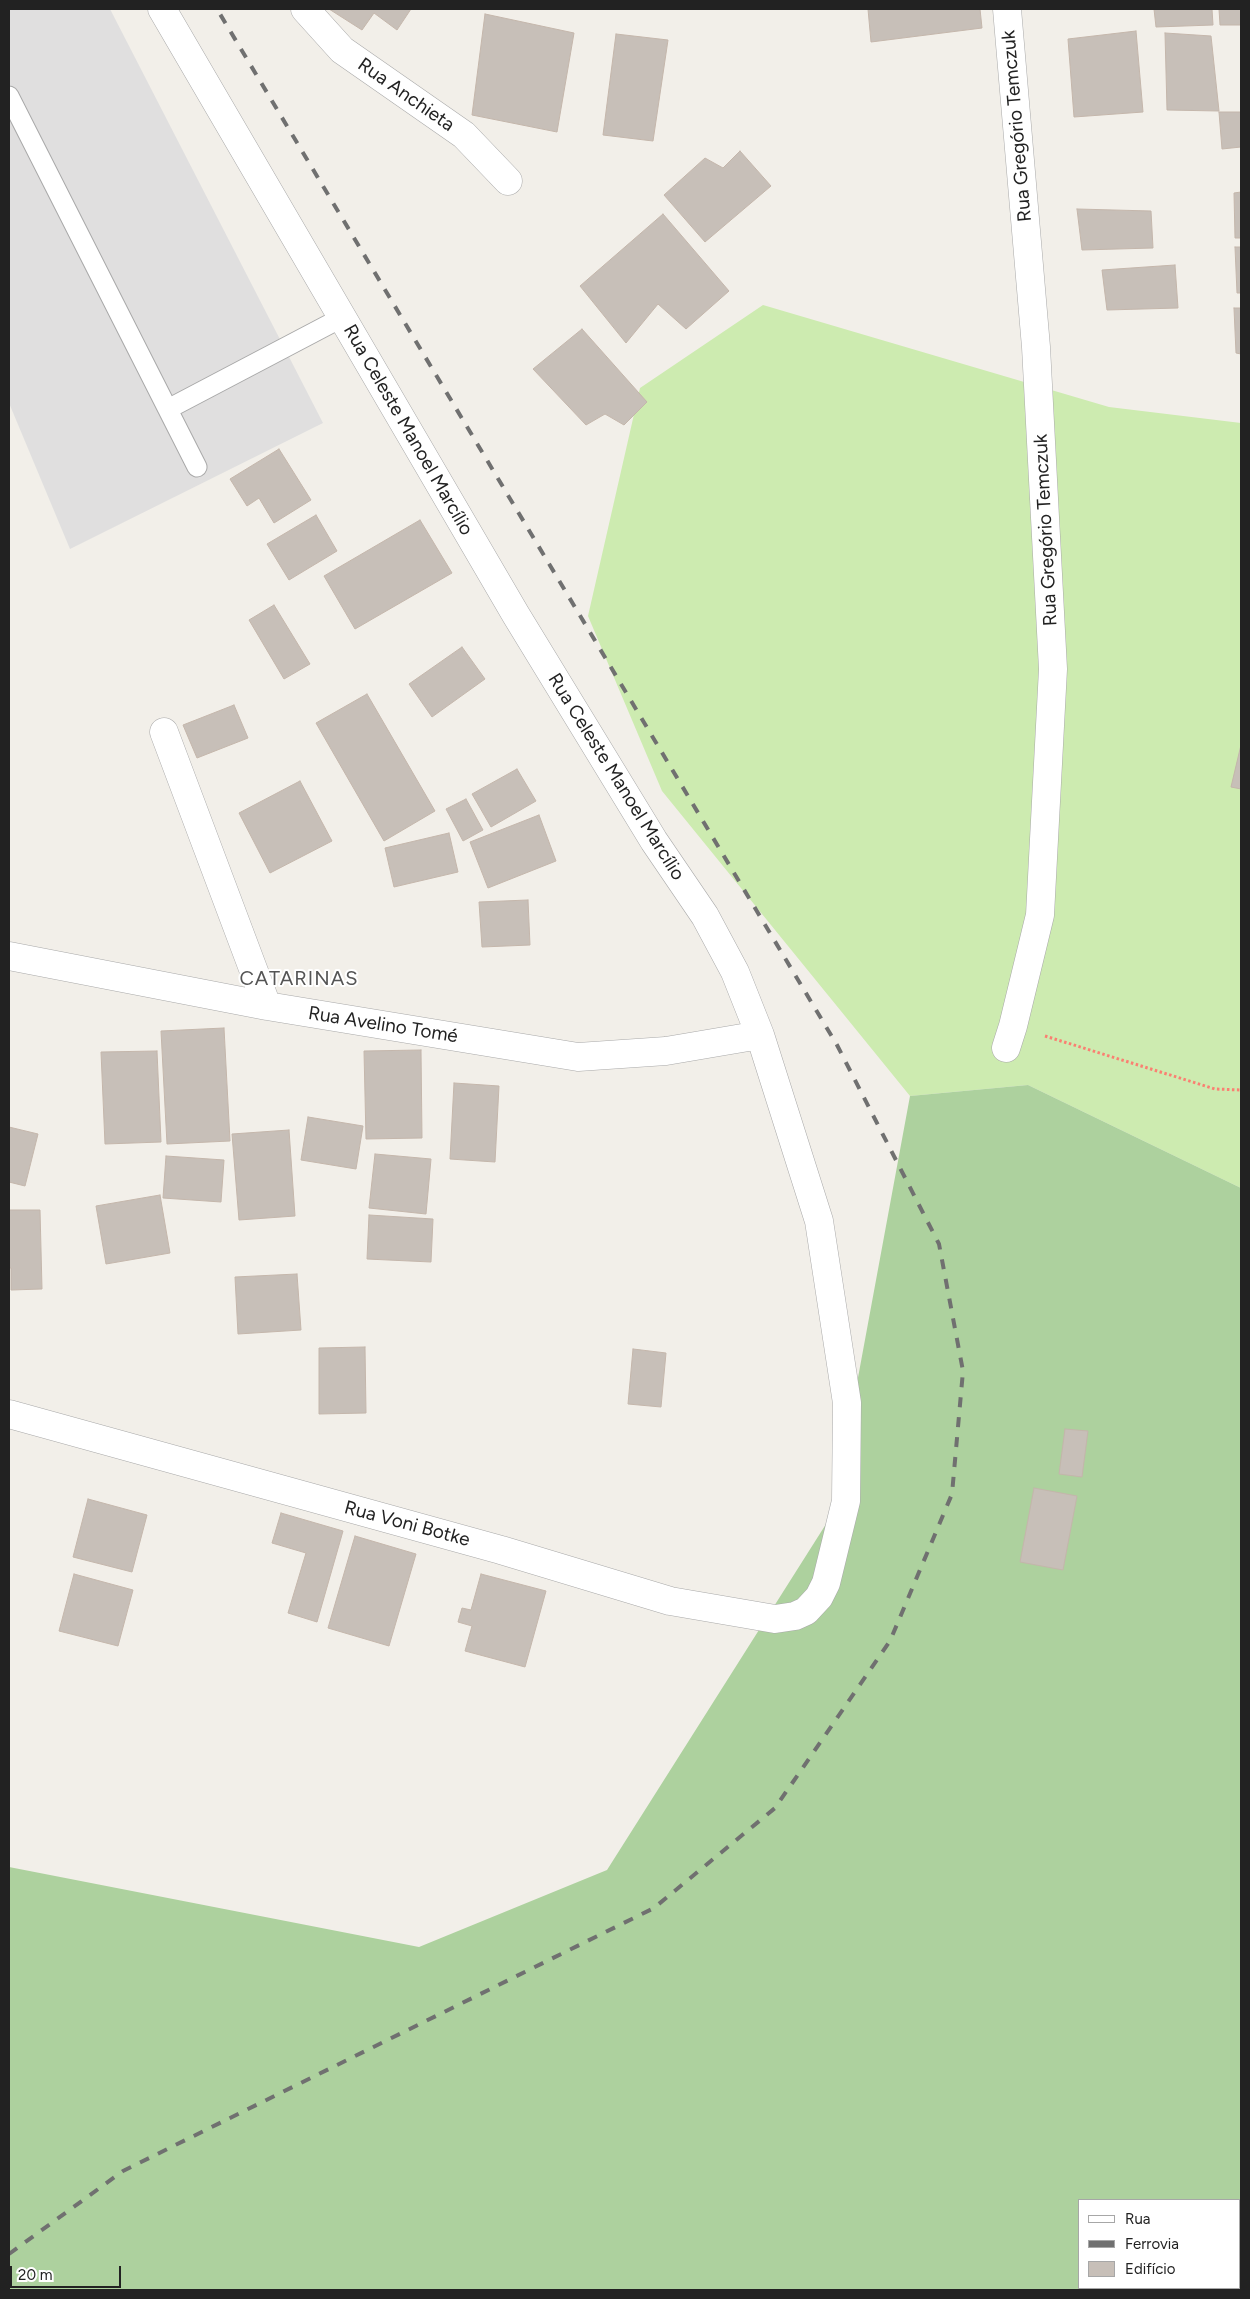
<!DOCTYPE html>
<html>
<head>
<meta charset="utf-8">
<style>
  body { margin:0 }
  #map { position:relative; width:1250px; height:2299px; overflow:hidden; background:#f2efe9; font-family:Figtree,sans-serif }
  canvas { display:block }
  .frame { position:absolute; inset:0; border:10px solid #222; pointer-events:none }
  .legend { position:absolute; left:1078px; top:2199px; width:162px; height:90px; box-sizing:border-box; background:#fff; border:1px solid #a7a7a7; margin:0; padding:6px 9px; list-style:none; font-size:15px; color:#222 }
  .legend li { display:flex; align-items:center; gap:10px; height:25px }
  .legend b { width:25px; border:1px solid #a7a7a7 }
  .scale { position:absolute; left:10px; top:2266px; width:111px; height:22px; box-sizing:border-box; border:2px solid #222; border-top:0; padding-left:6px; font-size:15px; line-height:18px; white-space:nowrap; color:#222; -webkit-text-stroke:4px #fff; paint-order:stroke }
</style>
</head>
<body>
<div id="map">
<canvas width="1250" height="2299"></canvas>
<div class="frame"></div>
<ul class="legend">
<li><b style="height:6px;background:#fff"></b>Rua</li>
<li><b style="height:6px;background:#707070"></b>Ferrovia</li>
<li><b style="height:14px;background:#c7bfb8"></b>Edifício</li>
</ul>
<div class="scale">20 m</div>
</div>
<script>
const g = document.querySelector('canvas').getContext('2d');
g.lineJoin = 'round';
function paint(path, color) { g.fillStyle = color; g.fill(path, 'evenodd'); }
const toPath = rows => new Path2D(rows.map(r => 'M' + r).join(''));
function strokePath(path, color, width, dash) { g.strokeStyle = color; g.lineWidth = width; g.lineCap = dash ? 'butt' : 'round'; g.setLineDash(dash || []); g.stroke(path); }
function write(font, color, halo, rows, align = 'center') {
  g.font = font + ' Figtree,sans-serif'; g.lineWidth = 4; g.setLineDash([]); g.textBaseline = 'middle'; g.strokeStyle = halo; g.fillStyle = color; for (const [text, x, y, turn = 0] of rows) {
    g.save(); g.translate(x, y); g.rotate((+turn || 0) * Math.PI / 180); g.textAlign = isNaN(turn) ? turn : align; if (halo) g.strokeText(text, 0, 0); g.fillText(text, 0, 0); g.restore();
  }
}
paint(toPath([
  [9,9,110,9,323,423,70,549,9,403]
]), '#e0dfdf');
paint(toPath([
  [763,305,1109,407,1241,423,1241,1188,1028,1085,910,1096,662,791,588,616,640,388]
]), '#cdebb0');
paint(toPath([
  [1028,1085,1241,1188,1241,2290,9,2290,9,1867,419,1947,607,1870,833,1513,910,1096],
  [1079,2200,1239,2200,1239,2288,1079,2288]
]), '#add19e');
const building = toPath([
  [329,9,411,9,397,30,374,13,362,30,329,9],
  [868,9,980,9,982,28,871,42,868,9],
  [1154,9,1212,9,1213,25,1156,27,1154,9],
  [1219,9,1241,9,1241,25,1220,25,1219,9],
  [485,14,574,33,557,132,472,115,485,14],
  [1136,31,1143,112,1074,117,1068,39,1136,31],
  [1165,33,1211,36,1219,111,1167,110,1165,33],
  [616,34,668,40,653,141,603,135,616,34],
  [1219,112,1241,112,1241,147,1222,149,1219,112],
  [740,151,771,186,705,242,664,195,705,158,723,168,740,151],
  [1241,192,1241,238,1235,238,1234,193,1241,192],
  [1077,209,1151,211,1153,248,1082,250,1077,209],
  [663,214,729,291,686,329,658,304,626,343,580,286,663,214],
  [1235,247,1241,247,1241,293,1237,293,1235,247],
  [1175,265,1178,308,1107,310,1102,270,1175,265],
  [1234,308,1241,308,1241,354,1236,353,1234,308],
  [582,329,647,402,624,425,605,414,586,425,533,369,582,329],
  [279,449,311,500,274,523,259,498,247,506,230,479,279,449],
  [316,515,337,551,289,580,267,544,316,515],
  [420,520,452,573,355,629,324,576,420,520],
  [274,605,310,664,284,679,249,620,274,605],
  [462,647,485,679,432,717,409,684,462,647],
  [367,694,435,811,384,841,316,723,367,694],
  [234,705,248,738,197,758,183,725,234,705],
  [1241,745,1241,789,1231,787,1241,745],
  [517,769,536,801,491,827,472,794,517,769],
  [300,781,332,841,270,873,239,813,300,781],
  [466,799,483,830,463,841,446,809,466,799],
  [539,815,556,861,488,888,470,842,539,815],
  [449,833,458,872,394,887,385,848,449,833],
  [528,900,530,945,482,947,479,902,528,900],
  [224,1028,230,1141,167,1144,161,1031,224,1028],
  [421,1050,422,1138,366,1139,364,1051,421,1050],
  [157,1051,161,1142,105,1144,101,1052,157,1051],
  [454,1083,499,1086,495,1162,450,1159,454,1083],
  [308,1117,363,1126,356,1169,301,1160,308,1117],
  [9,1127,38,1134,25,1186,9,1182,9,1127],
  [289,1130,295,1216,239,1220,232,1134,289,1130],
  [375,1154,431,1159,426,1214,369,1208,375,1154],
  [166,1156,224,1160,221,1202,163,1198,166,1156],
  [160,1195,170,1253,106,1264,96,1206,160,1195],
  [9,1210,40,1210,42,1289,11,1290,11,1268,9,1268,9,1210],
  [369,1215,433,1219,431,1262,367,1259,369,1215],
  [297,1274,301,1330,238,1334,235,1277,297,1274],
  [365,1347,366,1413,319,1414,319,1348,365,1347],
  [633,1349,666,1353,661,1407,628,1404,633,1349],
  [1065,1429,1088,1431,1082,1477,1059,1474,1065,1429],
  [1034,1488,1077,1496,1063,1570,1020,1562,1034,1488],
  [88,1499,147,1515,132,1572,73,1557,88,1499],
  [281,1513,343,1531,317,1622,288,1613,306,1553,272,1543,281,1513],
  [355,1536,416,1554,389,1646,328,1628,355,1536],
  [74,1574,133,1590,118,1646,59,1631,74,1574],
  [481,1574,546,1591,525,1667,465,1651,472,1626,458,1622,462,1608,471,1610,481,1574]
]);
paint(building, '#c7bfb8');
strokePath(building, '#c4b6ab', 1);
const lane = toPath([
  [9,96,197,467],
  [168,409,343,317]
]);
const street = toPath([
  [305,9,342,50,464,135,508,181],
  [164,732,267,1006],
  [9,956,267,1006,578,1057,666,1051,760,1035],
  [1006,1048,1013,1026,1040,915,1053,669,1036,347,1007,9],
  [9,1414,501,1550,670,1601,775,1619,795,1616,806,1611,819,1597,826,1583,846,1501,847,1403,819,1221,760,1035,735,972,705,916,654,841,516,615,162,9]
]);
strokePath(lane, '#a9a9a9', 21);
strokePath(street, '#a9a9a9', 29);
strokePath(toPath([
  [1045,1036,1215,1089,1241,1090]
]), '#fa8072', 3, [2.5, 2.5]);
strokePath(lane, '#fff', 19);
strokePath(street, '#fff', 28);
strokePath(toPath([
  [9,2254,123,2171,654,1908,775,1808,890,1641,952,1494,963,1371,939,1244,837,1045,217,9]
]), '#707070', 4, [10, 10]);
write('19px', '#222', '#fff', [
  ["Rua Anchieta",406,95,35],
  ["Rua Gregório Temczuk",1017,126,-95],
  ["Rua Celeste Manoel Marcílio",408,430,60],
  ["Rua Gregório Temczuk",1046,530,-93],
  ["Rua Celeste Manoel Marcílio",616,777,58],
  ["Rua Avelino Tomé",383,1025,9],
  ["Rua Voni Botke",407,1524,15]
]);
g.letterSpacing = '1px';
write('20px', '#555', '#fff', [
  ["CATARINAS",299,979]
]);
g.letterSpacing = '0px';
</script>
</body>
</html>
